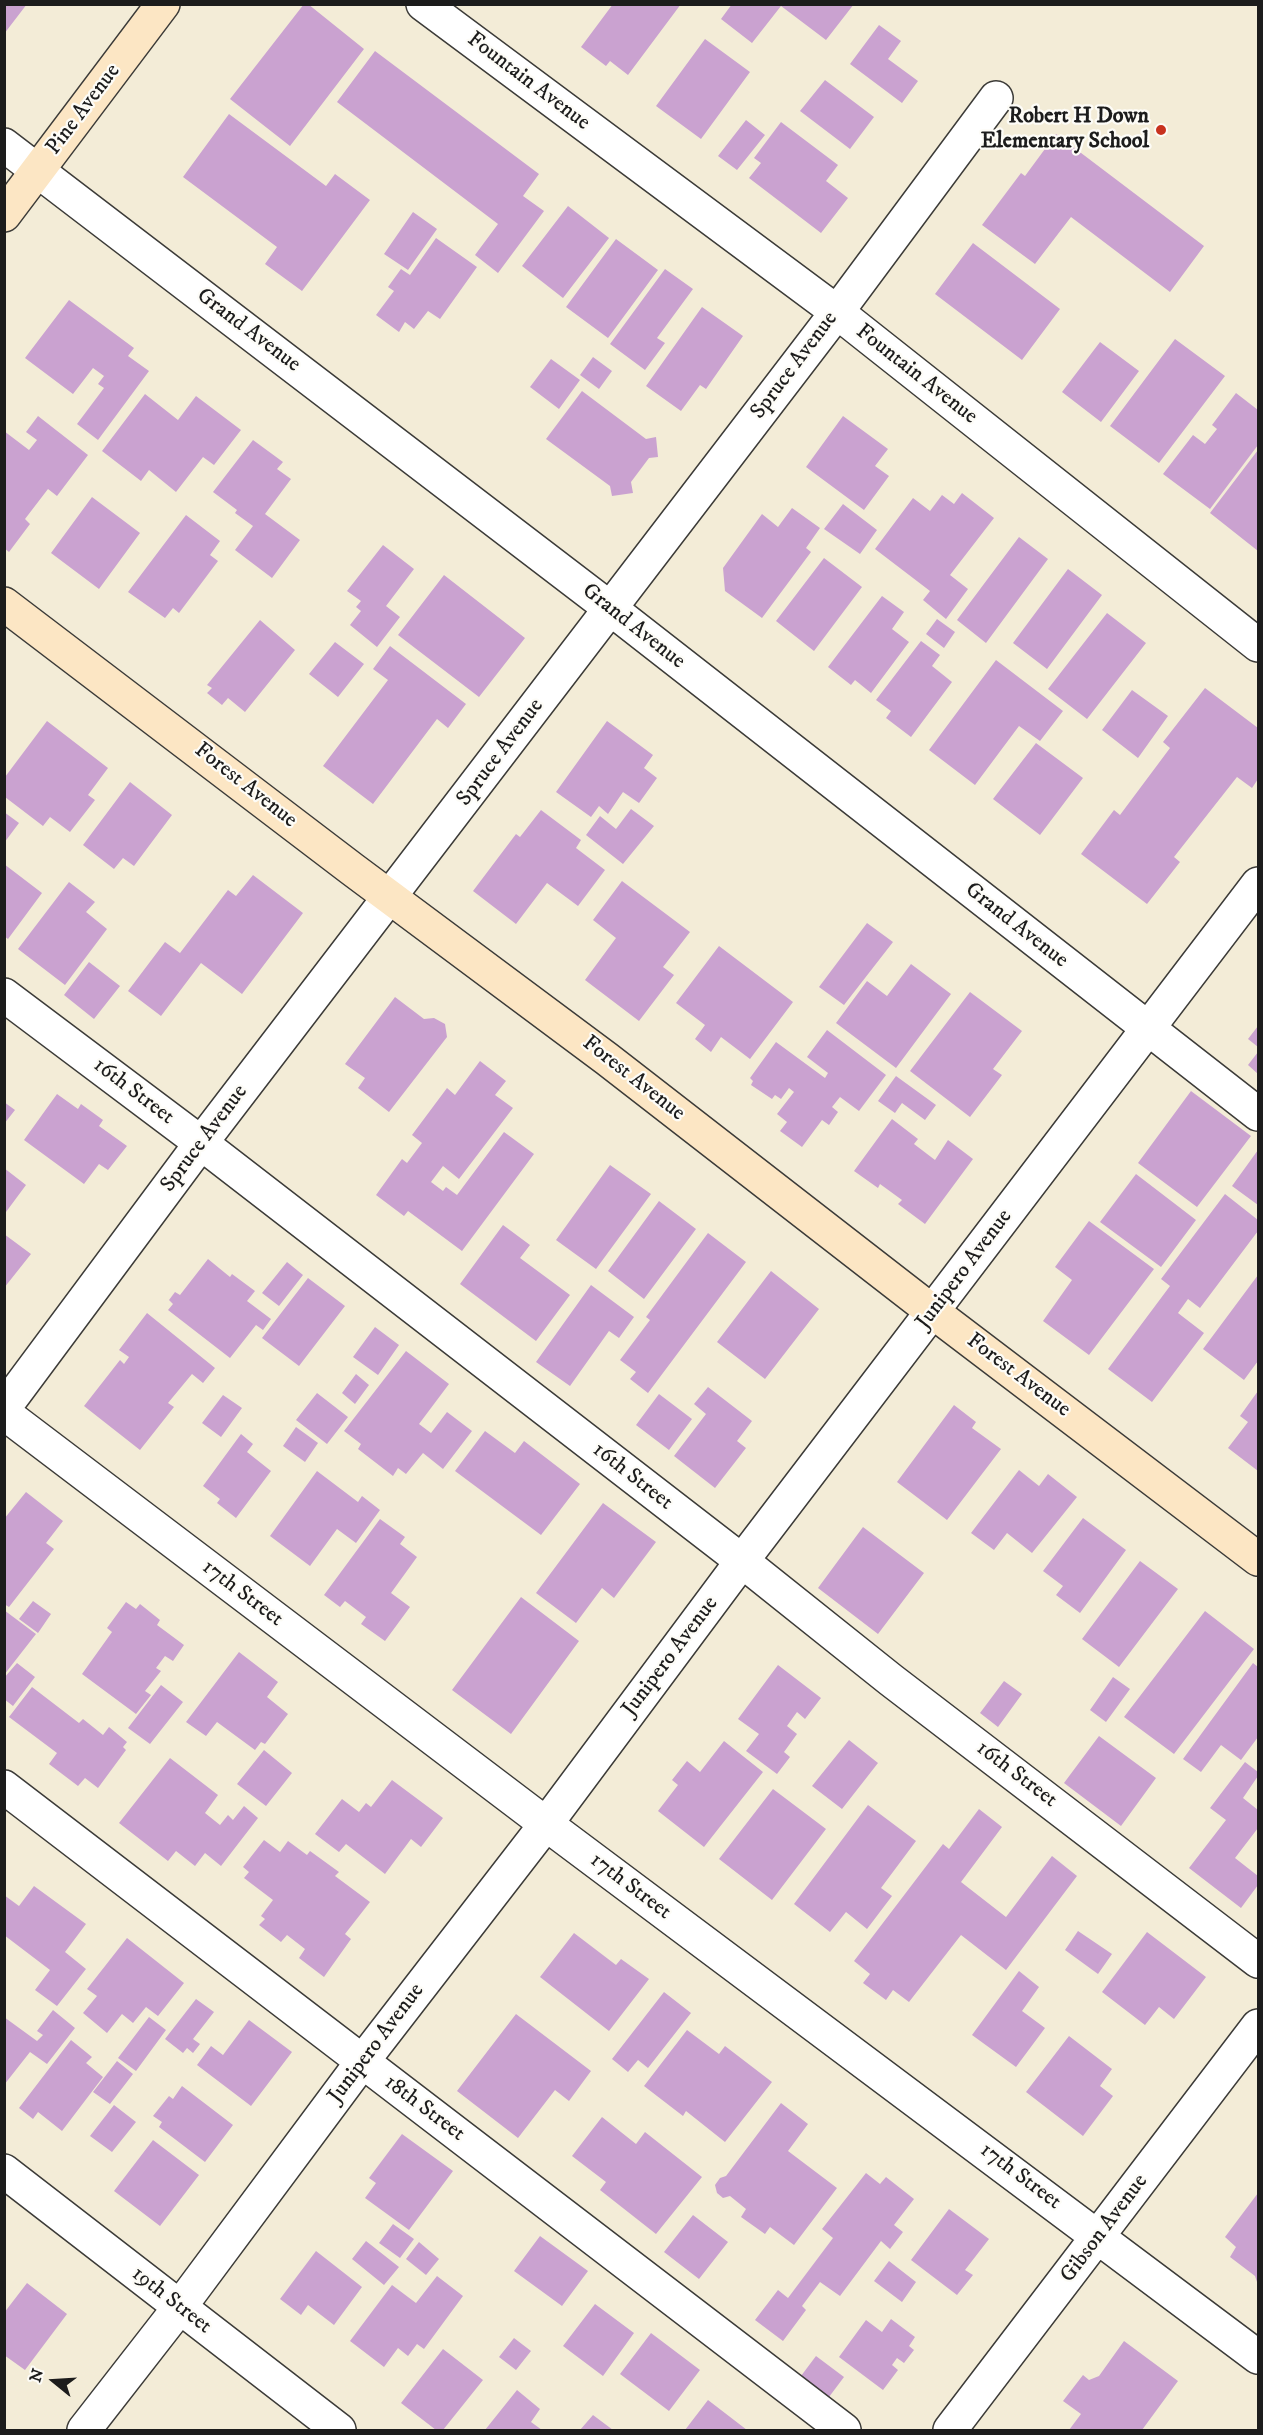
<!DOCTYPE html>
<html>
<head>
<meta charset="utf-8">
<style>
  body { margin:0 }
  #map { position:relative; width:1263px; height:2435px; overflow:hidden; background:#f3ecd7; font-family:"IM FELL DW Pica",serif }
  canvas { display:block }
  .frame { position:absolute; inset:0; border:6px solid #1c1c1c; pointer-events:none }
  .north { position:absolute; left:24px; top:2351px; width:60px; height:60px; -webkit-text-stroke:4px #fdfcf7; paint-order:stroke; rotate:288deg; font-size:16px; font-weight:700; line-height:24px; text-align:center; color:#1c1c1c }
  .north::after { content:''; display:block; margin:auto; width:21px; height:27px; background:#1c1c1c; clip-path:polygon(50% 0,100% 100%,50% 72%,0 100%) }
</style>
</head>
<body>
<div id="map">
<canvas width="1263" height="2435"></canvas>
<div class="frame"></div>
<div class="north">N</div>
</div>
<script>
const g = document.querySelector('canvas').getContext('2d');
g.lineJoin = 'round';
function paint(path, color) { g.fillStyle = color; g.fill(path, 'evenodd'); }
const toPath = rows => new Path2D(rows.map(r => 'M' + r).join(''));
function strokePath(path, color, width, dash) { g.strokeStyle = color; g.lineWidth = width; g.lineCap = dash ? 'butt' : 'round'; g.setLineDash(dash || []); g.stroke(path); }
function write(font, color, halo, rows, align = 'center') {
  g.font = font + ' "IM FELL DW Pica",serif'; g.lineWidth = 4.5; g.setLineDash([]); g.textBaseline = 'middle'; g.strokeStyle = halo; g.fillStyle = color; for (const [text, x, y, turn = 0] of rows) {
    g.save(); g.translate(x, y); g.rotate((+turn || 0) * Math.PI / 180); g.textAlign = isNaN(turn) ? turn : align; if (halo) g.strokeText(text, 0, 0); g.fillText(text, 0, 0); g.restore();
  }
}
paint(toPath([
  [4,4,27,4,4,34],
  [304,4,308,4,364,49,290,146,230,99],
  [613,4,681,4,628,75,610,61,606,66,581,47],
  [732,4,854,4,826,40,781,6,752,43,721,19],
  [879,25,901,41,888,59,918,81,902,103,850,64],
  [705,39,750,72,701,139,656,106],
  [375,51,539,174,523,196,544,211,498,273,475,255,498,224,337,102],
  [825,80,874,117,850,149,800,111],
  [229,114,326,186,335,174,370,200,302,291,265,264,277,247,183,177],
  [746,120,765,135,737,170,718,156],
  [781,122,838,165,826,181,848,198,821,233,749,178,761,163,754,158],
  [1056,134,1204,246,1170,292,1071,217,1035,264,982,225,1021,173,1025,176],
  [568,206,609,238,563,298,522,266],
  [413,212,437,229,408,270,384,254],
  [436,238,477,267,440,319,428,311,414,329,405,322,399,332,376,315,394,291,388,287,401,269,410,275],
  [616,239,658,270,608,338,566,307],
  [973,243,1060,309,1022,360,935,294],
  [665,269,693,289,657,338,665,343,645,370,610,344],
  [69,300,134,348,128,356,149,371,98,440,77,424,104,388,98,384,104,376,93,368,73,394,25,358],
  [702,307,743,336,706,389,700,385,681,411,646,386],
  [1175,339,1225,376,1159,463,1110,426],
  [1100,342,1139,371,1101,422,1062,392],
  [593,357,612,371,599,389,580,375],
  [551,359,580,380,559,409,530,387],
  [582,391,646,439,656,437,658,457,649,458,631,482,633,493,612,496,610,486,546,439],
  [1236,393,1258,410,1258,445,1210,509,1163,474,1193,435,1205,444,1217,429,1212,425],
  [145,394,178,420,196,396,241,430,214,465,203,457,176,492,149,470,141,481,102,451],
  [38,416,88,455,57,496,48,489,25,519,30,524,9,552,4,548,4,431,29,450,37,440,26,432],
  [843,416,888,449,875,466,889,476,864,510,806,467],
  [253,440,283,462,277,469,291,479,265,514,300,540,272,578,235,550,253,526,235,513,237,510,213,492],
  [1258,450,1258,551,1210,513],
  [962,493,994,518,950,575,968,589,946,619,923,600,930,591,875,549,913,498,930,511,942,495,954,504],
  [92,497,140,533,99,589,51,553],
  [843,504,877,530,860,554,824,529],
  [792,508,820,528,806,548,811,552,762,618,725,591,723,568,762,514,778,527],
  [186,515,220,541,210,555,218,561,179,613,173,608,165,618,128,592],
  [1019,537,1048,559,986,643,957,620],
  [383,545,414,569,386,606,400,617,377,647,350,625,361,611,356,607,361,601,347,591],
  [824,558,862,587,814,651,776,621],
  [1068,569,1102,595,1047,669,1013,643],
  [444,575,525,638,479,697,398,635],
  [882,596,904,612,892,629,909,642,871,693,855,680,851,685,828,667],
  [1107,613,1146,643,1087,719,1048,689],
  [937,619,955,632,944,648,926,634],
  [260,620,295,650,245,712,228,698,222,705,207,693,212,688,207,685],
  [921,641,940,655,932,666,952,682,911,737,886,718,891,711,876,700],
  [335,642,364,664,338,697,309,674],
  [390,646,466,704,448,728,437,719,373,804,323,766,388,680,373,669],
  [996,660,1063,711,1040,741,1019,726,975,785,929,750],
  [1205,688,1258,728,1258,779,1252,788,1237,777,1174,857,1180,862,1147,904,1081,854,1114,810,1120,815,1170,748,1163,742],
  [1132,690,1168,716,1138,758,1102,730],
  [47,721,108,768,88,795,95,800,70,832,50,817,43,826,5,797,5,777],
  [607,721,653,755,644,768,657,778,639,803,623,792,608,814,599,806,591,817,556,792],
  [1036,743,1083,778,1040,835,993,799],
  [130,782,172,815,134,866,123,858,114,869,83,845],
  [631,809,654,826,623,864,586,835,600,816,616,829],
  [541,810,581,840,576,848,605,870,578,906,547,883,516,924,473,891,516,834,520,837],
  [4,812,19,823,4,843],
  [4,864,42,893,8,939,4,936],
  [253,875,303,913,242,994,201,963,161,1016,128,991,165,942,180,953,228,890,236,896],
  [622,881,690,932,663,967,674,975,639,1021,585,980,616,938,593,920],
  [69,882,95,902,86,912,107,929,65,985,18,949],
  [867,923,893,942,844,1005,819,987],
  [719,946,793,1002,750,1059,721,1037,711,1052,695,1039,705,1025,676,1003],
  [89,962,120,986,94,1019,64,995],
  [911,964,951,994,896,1068,836,1023,867,981,887,996],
  [970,992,1022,1031,993,1069,1002,1075,970,1117,910,1071],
  [395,997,424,1019,434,1018,445,1024,447,1037,389,1112,358,1088,365,1078,345,1064],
  [1258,1026,1258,1047,1248,1039],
  [827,1030,886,1075,859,1111,840,1097,832,1107,838,1112,829,1125,822,1120,802,1147,780,1131,787,1122,777,1114,794,1092,789,1088,781,1099,775,1095,772,1099,751,1085,753,1081,750,1078,776,1042,825,1078,828,1073,807,1057],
  [1258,1052,1258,1074,1248,1065],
  [480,1061,506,1081,495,1095,513,1108,459,1179,443,1166,431,1182,443,1191,446,1187,457,1195,504,1132,534,1154,462,1251,408,1211,404,1216,376,1195,402,1159,407,1163,422,1143,412,1135,447,1088,455,1095],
  [896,1076,936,1105,925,1120,902,1103,895,1113,878,1101],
  [1191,1091,1251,1136,1197,1207,1138,1163],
  [57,1094,78,1109,81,1104,103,1120,99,1126,127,1146,108,1170,99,1164,84,1184,24,1140],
  [4,1102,15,1110,4,1124],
  [892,1119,918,1139,914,1144,935,1160,948,1140,973,1159,925,1224,898,1204,902,1200,880,1184,878,1188,854,1171],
  [1258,1150,1258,1205,1232,1186],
  [610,1165,651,1194,596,1269,556,1240],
  [4,1168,26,1185,6,1212,4,1211],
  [1136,1174,1196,1220,1161,1267,1100,1222],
  [1225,1194,1258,1220,1258,1231,1200,1308,1188,1299,1178,1313,1204,1333,1152,1402,1108,1369,1170,1286,1161,1279],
  [659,1201,696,1229,644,1299,608,1271],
  [1089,1221,1154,1269,1089,1355,1043,1321,1072,1280,1055,1267],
  [503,1225,530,1245,520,1258,570,1295,536,1341,460,1284],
  [708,1233,746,1262,648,1393,630,1379,636,1372,620,1360,650,1320,646,1317],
  [4,1234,31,1254,4,1288],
  [208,1259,230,1277,232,1274,255,1291,247,1301,271,1319,263,1330,256,1325,230,1358,168,1310,173,1304,169,1300,175,1292,180,1295],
  [287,1262,303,1275,279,1306,262,1293],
  [771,1271,819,1309,765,1379,717,1342],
  [1258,1275,1258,1361,1244,1380,1203,1349],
  [308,1278,345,1306,299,1366,262,1338],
  [591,1285,634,1317,619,1338,609,1331,570,1386,536,1362],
  [147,1313,215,1368,203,1383,192,1374,168,1403,174,1407,140,1450,84,1406,120,1360,124,1364,129,1357,119,1350],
  [375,1327,399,1345,378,1375,353,1357],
  [406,1351,449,1384,419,1424,431,1433,447,1412,472,1431,443,1469,423,1453,406,1474,398,1468,393,1476,358,1449,361,1444,344,1431],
  [356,1374,369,1385,355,1404,342,1393],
  [708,1387,752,1421,737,1441,746,1448,715,1488,674,1456,706,1414,694,1404],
  [1258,1391,1258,1471,1228,1448,1248,1422,1240,1416],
  [317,1393,348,1417,327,1444,296,1420],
  [659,1394,692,1419,669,1450,636,1425],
  [223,1395,242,1408,221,1437,202,1423],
  [954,1405,976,1422,972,1428,1001,1449,947,1520,897,1482],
  [296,1427,318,1443,305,1462,283,1446],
  [485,1431,515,1453,524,1441,580,1484,541,1535,455,1471],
  [241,1434,253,1444,247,1452,271,1471,236,1518,217,1503,220,1499,203,1486],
  [1019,1470,1039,1486,1048,1474,1077,1497,1032,1553,1007,1533,994,1550,971,1533],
  [317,1471,358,1502,362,1496,380,1510,356,1543,337,1529,310,1566,270,1536],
  [26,1492,63,1521,46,1543,54,1549,9,1607,4,1604,4,1519],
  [603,1503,656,1542,614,1598,602,1588,576,1623,536,1593],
  [1083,1518,1126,1550,1080,1613,1056,1595,1063,1586,1043,1571],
  [380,1519,405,1537,400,1544,417,1557,391,1593,410,1607,385,1641,361,1624,366,1617,345,1601,340,1607,324,1595],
  [863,1527,924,1573,878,1634,818,1588],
  [1140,1561,1178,1589,1119,1667,1082,1639],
  [521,1597,579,1641,511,1734,452,1690],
  [33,1601,51,1614,38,1633,19,1619],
  [126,1602,136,1609,140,1604,160,1620,157,1625,184,1645,173,1661,165,1656,156,1668,161,1671,145,1691,151,1695,136,1714,82,1674,112,1632,107,1628],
  [4,1610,36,1634,4,1675],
  [1205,1611,1254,1649,1174,1754,1124,1717],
  [239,1652,278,1682,267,1697,288,1714,265,1744,261,1742,255,1750,217,1722,206,1736,186,1722],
  [17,1663,35,1677,13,1706,4,1699,4,1678],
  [1253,1663,1258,1667,1258,1737,1241,1760,1221,1745,1201,1772,1183,1759],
  [778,1665,821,1698,805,1719,797,1712,787,1726,797,1734,784,1752,790,1757,777,1774,746,1751,759,1734,738,1719],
  [1113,1677,1130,1689,1106,1722,1090,1710],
  [1004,1681,1022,1694,998,1727,980,1713],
  [161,1685,183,1702,150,1744,128,1728],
  [32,1687,79,1723,83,1719,103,1735,109,1727,127,1742,123,1747,126,1750,98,1788,85,1778,78,1786,49,1764,57,1753,9,1717],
  [1099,1736,1156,1778,1121,1826,1064,1783],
  [849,1740,878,1763,842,1809,812,1786],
  [724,1741,763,1772,704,1847,658,1811,678,1785,672,1780,687,1761,700,1772],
  [264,1750,292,1773,266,1806,237,1784],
  [170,1758,218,1795,205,1813,220,1825,228,1815,233,1820,244,1806,258,1818,221,1866,205,1853,195,1866,176,1851,168,1861,119,1823],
  [1245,1762,1258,1772,1258,1776,1243,1798,1258,1810,1258,1828,1235,1858,1258,1876,1258,1885,1241,1908,1189,1868,1226,1820,1210,1808],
  [392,1780,443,1818,421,1847,411,1839,385,1874,346,1844,339,1852,315,1834,342,1799,359,1812,366,1803,371,1807],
  [773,1789,826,1829,772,1900,719,1859],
  [868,1805,916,1841,881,1888,892,1896,867,1929,846,1912,830,1932,794,1904],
  [979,1809,1002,1827,961,1882,1006,1917,1052,1856,1077,1876,1006,1970,961,1935,909,2002,893,1990,886,2000,863,1983,870,1974,854,1961,943,1844,949,1849],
  [264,1840,280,1852,288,1841,307,1855,310,1851,339,1872,335,1876,370,1902,345,1934,351,1939,324,1977,299,1958,305,1949,287,1935,281,1942,259,1925,265,1919,261,1916,273,1900,244,1878,249,1872,243,1867],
  [34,1886,86,1924,65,1952,86,1969,57,2006,35,1990,50,1970,4,1935,4,1895,19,1906],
  [1078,1931,1112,1954,1098,1974,1065,1950],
  [1147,1932,1206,1977,1174,2019,1159,2007,1145,2025,1102,1992],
  [574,1933,616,1965,621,1959,649,1979,609,2031,540,1977],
  [127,1938,184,1983,158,2016,146,2007,133,2023,122,2014,107,2033,83,2013,97,1996,87,1989],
  [1019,1971,1039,1987,1022,2011,1045,2028,1016,2067,972,2035],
  [664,1992,691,2013,648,2068,638,2060,628,2072,612,2059],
  [196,1999,214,2012,193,2039,200,2044,193,2053,187,2048,183,2053,165,2039],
  [53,2010,75,2028,47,2064,30,2052,4,2085,4,2017,37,2041,43,2035,37,2031],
  [516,2014,591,2071,569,2101,555,2090,518,2138,457,2091],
  [149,2017,166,2030,136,2071,118,2058],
  [249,2020,292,2052,251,2106,197,2065,211,2046,223,2055],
  [687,2030,719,2054,725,2046,772,2082,725,2142,686,2111,683,2116,644,2086],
  [1069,2036,1112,2069,1100,2086,1113,2096,1083,2136,1026,2092],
  [71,2040,92,2057,86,2063,103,2077,62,2131,38,2112,33,2119,19,2108],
  [117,2061,133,2074,110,2104,93,2092],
  [182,2086,233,2125,205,2162,159,2127,162,2122,153,2116,169,2096,173,2099],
  [781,2103,808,2124,788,2151,837,2188,794,2245,770,2227,765,2234,741,2217,746,2209,730,2196,723,2198,717,2193,715,2185,720,2178,726,2176],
  [114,2105,136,2122,112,2152,90,2136],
  [602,2117,636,2144,645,2132,702,2177,656,2234,600,2190,606,2182,572,2156],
  [402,2134,453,2171,409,2230,365,2198,376,2183,369,2178],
  [153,2140,199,2175,160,2226,114,2191],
  [866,2173,880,2184,886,2177,914,2199,894,2225,903,2232,890,2249,881,2241,840,2296,820,2282,802,2306,806,2310,783,2341,755,2320,778,2290,788,2298,833,2238,822,2229],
  [1258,2193,1258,2285,1255,2276,1230,2257,1236,2247,1225,2237],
  [949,2209,989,2239,965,2270,973,2275,957,2295,911,2260],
  [693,2215,728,2242,699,2279,664,2252],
  [393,2224,414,2239,400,2258,379,2243],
  [540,2236,588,2271,562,2306,514,2271],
  [366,2241,399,2267,384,2285,352,2259],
  [419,2242,439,2259,426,2275,406,2259],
  [316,2251,362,2287,334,2325,308,2305,301,2315,280,2299],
  [889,2261,916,2282,902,2302,874,2281],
  [437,2276,463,2296,424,2349,417,2344,408,2356,398,2348,384,2367,350,2341,392,2285,416,2303],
  [27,2283,67,2314,25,2370,4,2355,4,2313],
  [595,2304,634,2333,603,2376,563,2346],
  [891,2319,915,2337,909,2346,914,2350,904,2363,897,2358,892,2365,898,2370,883,2390,839,2357,866,2320,882,2332],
  [651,2333,700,2370,669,2411,620,2374],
  [514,2338,531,2351,516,2370,499,2357],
  [1124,2341,1178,2381,1142,2430,1069,2430,1081,2414,1063,2401,1083,2375,1089,2380,1099,2376],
  [443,2349,483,2380,443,2430,436,2430,401,2403],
  [816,2356,844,2377,829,2397,801,2376],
  [517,2390,540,2409,531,2422,542,2430,485,2430],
  [708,2400,747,2430,685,2430],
  [593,2415,613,2430,580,2430]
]), '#caa2d0');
const street = toPath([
  [423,4,837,312,1258,645],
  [4,145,611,609,1258,1114],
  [4,995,201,1143,742,1561,891,1680,1258,1961],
  [4,1408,201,1143,837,312,996,98],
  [4,1413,546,1824,1258,2357],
  [4,1787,844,2430],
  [4,2171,339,2430],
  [84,2430,179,2308,362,2062,546,1824,742,1561,1258,884],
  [950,2430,1258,2026]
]);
const secondary = toPath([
  [4,215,163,4],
  [4,604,352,869,607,1059,933,1312,1258,1559]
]);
strokePath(street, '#3c3b38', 36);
strokePath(secondary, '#3c3b38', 36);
strokePath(street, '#fff', 33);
strokePath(secondary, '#fce6c4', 33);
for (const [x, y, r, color] of [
  [1161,130,6,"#c8321e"]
]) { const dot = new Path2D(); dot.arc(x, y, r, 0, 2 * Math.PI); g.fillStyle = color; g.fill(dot); strokePath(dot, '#fdfcf7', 2); }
write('22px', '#1c1c1c', '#fdfcf7', [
  ["Fountain Avenue",528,82,37],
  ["Pine Avenue",84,110,-53],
  ["Grand Avenue",248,331,37],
  ["Spruce Avenue",795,366,-53],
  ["Fountain Avenue",916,375,38],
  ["Grand Avenue",633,627,38],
  ["Spruce Avenue",501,753,-53],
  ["Forest Avenue",245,786,38],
  ["Grand Avenue",1016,926,38],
  ["Forest Avenue",633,1079,38],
  ["16th Street",133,1092,37],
  ["Spruce Avenue",205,1139,-53],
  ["Junipero Avenue",965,1270,-53],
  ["Forest Avenue",1018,1376,37],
  ["16th Street",632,1477,38],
  ["17th Street",242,1594,37],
  ["Junipero Avenue",671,1657,-53],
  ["16th Street",1016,1775,37],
  ["17th Street",630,1887,37],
  ["Junipero Avenue",377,2044,-53],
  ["18th Street",424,2109,37],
  ["17th Street",1020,2177,37],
  ["Gibson Avenue",1105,2229,-53],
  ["19th Street",171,2301,38]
]);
write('bold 22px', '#1c1c1c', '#fdfcf7', [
  ["Robert H Down",1149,117],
  ["Elementary School",1149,142]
], 'right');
</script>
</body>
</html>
